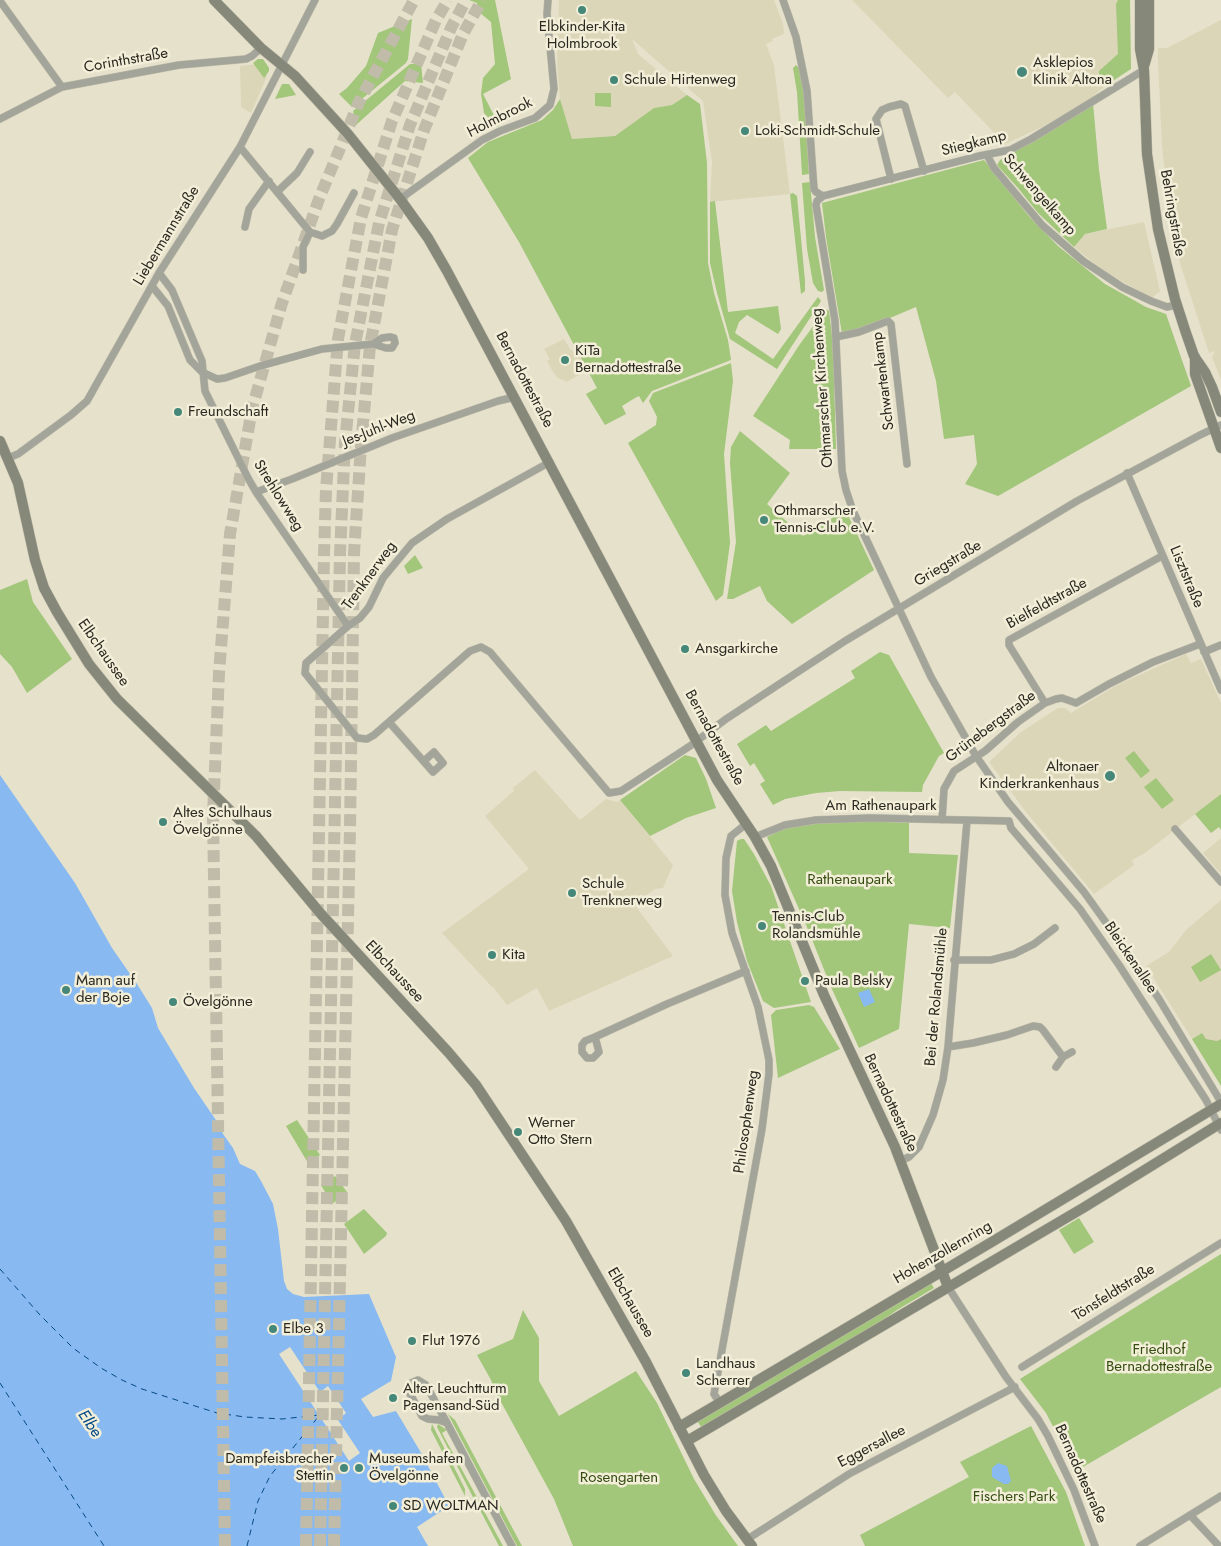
<!DOCTYPE html>
<html>
<head>
<meta charset="utf-8">
<style>
  body { margin:0 }
  canvas { display:block; background:#e5e1cb }
</style>
</head>
<body>
<canvas width="1221" height="1546"></canvas>
<script>
const g = document.querySelector('canvas').getContext('2d');
g.lineJoin = 'round';
function paint(path, color) { g.fillStyle = color; g.fill(path, 'evenodd'); }
const toPath = rows => new Path2D(rows.map(r => 'M' + r).join(''));
function strokePath(path, color, width, dash) { g.strokeStyle = color; g.lineWidth = width; g.lineCap = dash ? 'butt' : 'round'; g.setLineDash(dash || []); g.stroke(path); }
function write(font, color, halo, rows, align = 'center') {
  g.font = font + ' Jost,sans-serif'; g.lineWidth = 5; g.setLineDash([]); g.textBaseline = 'middle'; g.strokeStyle = halo; g.fillStyle = color; for (const [text, x, y, turn = 0] of rows) {
    g.save(); g.translate(x, y); g.rotate((+turn || 0) * Math.PI / 180); g.textAlign = isNaN(turn) ? turn : align; if (halo) g.strokeText(text, 0, 0); g.fillText(text, 0, 0); g.restore();
  }
}
paint(toPath([
  [559,0,774,0,783,24,784,34,772,39,773,41,766,44,774,65,790,194,710,202,712,162,703,101,632,39,638,54,687,95,672,105,654,108,615,136,572,139,560,99,557,65],
  [852,0,1128,0,1115,77,1091,98,1044,126,1005,144,955,92,948,98],
  [1221,20,1221,380,1212,357,1215,351,1209,353,1180,263,1166,184,1162,146,1158,61,1158,48,1167,48],
  [258,64,267,76,251,113,241,107,240,66],
  [1144,222,1160,291,1152,298,1106,273,1074,247,1085,234],
  [564,339,570,349,580,357,587,370,567,382,558,378,553,372,547,361,550,359,544,349],
  [1186,654,1191,663,1201,659,1221,703,1221,794,1145,853,1132,860,1134,865,1094,894,1026,812,989,762,1021,732,1058,708,1065,708,1071,713,1117,685],
  [535,770,580,820,606,799,617,802,620,800,673,865,663,888,655,889,634,904,673,956,549,1011,537,988,507,1005,493,987,492,987,442,933,529,869,485,816,514,791,513,788],
  [1221,838,1221,874,1203,853],
  [1221,900,1221,1039,1217,1041,1206,1039,1202,1033,1192,1039,1146,966,1169,952,1186,930]
]), '#dcd6b9');
paint(toPath([
  [469,0,495,0,511,79,483,94,499,125,497,127,484,113,481,94,483,78,495,64,491,22,479,12,477,3],
  [1118,0,1130,0,1131,69,1105,86,1099,79,1099,71,1118,54,1116,4],
  [412,19,408,59,406,63,352,107,339,94,347,88,366,66,378,33],
  [258,59,263,59,269,68,269,71,264,78,253,63],
  [410,64,421,64,423,83,405,81,356,125,353,111],
  [796,65,800,69,804,92,809,174,802,175,797,92,793,68],
  [282,84,289,84,296,95,275,99],
  [595,93,611,93,611,107,595,106],
  [687,95,700,104,707,163,708,263,714,293,728,340,731,360,652,391,643,403,639,396,635,398,622,406,626,414,605,425,586,394,597,388,519,242,468,158,488,142,542,120,553,110,560,99,572,139,615,136,654,108,672,105],
  [1093,103,1099,170,1107,229,1085,234,1074,247,1038,213,1018,188,997,165,1000,160],
  [984,160,1028,215,1058,246,1105,284,1146,307,1166,314,1191,386,998,496,965,484,977,464,974,435,944,439,936,381,916,307,859,331,842,334,826,237,822,203],
  [810,182,815,237,824,290,822,292,818,291,813,283,807,249,802,183],
  [793,193,797,196,805,281,805,291,801,294,790,194],
  [715,201,728,312,778,306,781,329,778,334,747,315,739,322,735,333,773,359,818,297,821,301,777,369,730,339,717,293,710,263,710,202],
  [826,309,829,311,833,343,836,449,789,449,790,440,753,416,800,344],
  [731,363,733,381,724,454,730,543,723,595,716,601,628,443,656,425,657,417,649,401,653,393],
  [740,431,790,473,767,504,803,536,834,517,847,513,874,570,792,624,767,601,760,586,733,599,727,599,736,542,730,463,731,447],
  [415,555,423,568,408,574,404,566],
  [27,579,33,602,72,659,27,693,12,667,0,654,0,590],
  [880,652,889,655,944,753,939,756,923,785,922,792,840,791,816,793,785,799,773,805,760,784,765,781,754,763,750,766,737,744,766,725,771,731,855,678,851,671],
  [1134,751,1150,771,1141,778,1125,758],
  [685,755,696,758,706,779,716,808,686,818,650,836,620,800],
  [1156,778,1174,800,1162,809,1144,787],
  [1221,794,1221,830,1219,827,1211,833,1195,814],
  [869,821,909,823,909,853,958,855,950,928,909,924,899,1029,859,1048,831,987,807,927,767,837,785,828,821,823],
  [741,839,744,839,754,854,771,886,811,1002,774,1008,763,1001,747,961,737,922,732,891,737,841],
  [1211,954,1221,970,1200,982,1191,967],
  [809,1005,814,1007,840,1049,778,1078,771,1015,776,1010],
  [1202,1033,1206,1039,1217,1041,1221,1039,1221,1086,1192,1039],
  [297,1120,320,1155,308,1163,286,1126],
  [335,1176,347,1192,332,1204,321,1185],
  [364,1209,387,1233,386,1236,364,1254,344,1224],
  [1079,1218,1094,1242,1074,1254,1059,1230],
  [1221,1254,1221,1387,1076,1471,1046,1413,1020,1379],
  [931,1283,934,1288,897,1310,875,1326,702,1428,697,1421],
  [523,1310,539,1338,539,1381,559,1416,636,1371,657,1403,694,1479,715,1514,738,1546,573,1546,554,1499,495,1391,491,1380,477,1355,513,1339],
  [448,1414,455,1420,522,1546,517,1546],
  [432,1424,460,1479,465,1489,465,1496,431,1430],
  [438,1424,447,1430,442,1433,480,1503,477,1505,437,1427],
  [1031,1426,1066,1492,1085,1546,865,1546,860,1535,969,1477,960,1462],
  [487,1505,488,1508,484,1511,503,1546,499,1546,480,1510]
]), '#a2c67a');
paint(toPath([
  [0,775,75,883,112,948,137,984,152,1008,158,1028,194,1088,220,1126,223,1134,233,1148,240,1164,255,1171,261,1181,273,1204,278,1229,284,1281,287,1289,293,1294,304,1297,369,1294,396,1357,391,1381,361,1399,373,1417,396,1411,420,1451,449,1506,417,1527,428,1546,0,1546],
  [869,989,875,1002,864,1007,858,993],
  [998,1463,1007,1466,1011,1481,1008,1484,1004,1484,992,1477,992,1468]
]), '#88b9f1');
paint(toPath([
  [290,1347,320,1392,328,1386,346,1413,338,1420,360,1453,349,1461,279,1354]
]), '#e5e1cb');
strokePath(toPath([
  [0,1269,40,1315,73,1348,101,1368,122,1380,142,1389,217,1413,245,1417,282,1419,319,1415],
  [0,1383,104,1546],
  [247,1546,258,1501,270,1476,319,1416]
]), '#044987', 1, [6, 5]);
strokePath(toPath([
  [225,1546,213,816,219,673,230,534,252,409,282,303,319,199,359,102,414,0],
  [306,1546,324,556,326,490,338,339,361,218,392,121,436,20,448,0],
  [320,1546,340,554,345,442,355,344,379,223,410,125,451,28,466,0],
  [334,1546,350,829,354,553,361,446,370,346,392,230,424,130,463,34,482,0]
]), '#c0bca9', 12, [12, 6]);
const street = toPath([
  [783,0,796,37,807,91,814,189,816,192,823,196],
  [0,1,62,87],
  [1144,70,1031,139,1010,150,979,156,823,196,817,201,816,205,835,321,842,471,846,490,853,511,931,677,976,756,1008,802,1084,892,1130,956,1159,999,1221,1102],
  [0,119,62,87,179,65,246,59,252,56,261,48],
  [240,147,310,232,322,236,332,231,337,224,354,193],
  [987,155,994,168,1042,225,1083,261,1122,287,1151,301,1167,307,1176,305],
  [891,179,876,119,882,110,889,107,901,104,905,106,924,171],
  [277,192,297,173,310,152],
  [400,199,482,140,500,131,535,118,550,105,554,89,547,14,548,0],
  [245,227,249,209,269,181],
  [303,270,303,247,310,232],
  [159,273,172,290,202,361,205,391,248,478,256,492,348,626],
  [152,286,168,306,190,360,202,372,217,379,225,378,260,366,322,349,373,344,386,348,392,348,395,343,394,338,390,337,382,338,373,344],
  [836,337,859,332,888,321,891,324,907,464],
  [8,458,18,454,71,415,87,401,159,273,240,147,315,0],
  [550,462,447,519,412,543,383,578,369,607,360,618,348,626,306,663,305,673,357,738,367,739,374,735,470,651,481,647,490,652,609,793,621,791,690,746,726,719,845,641,1077,501,1200,435,1221,425],
  [1127,473,1221,690],
  [256,492,292,479,392,438,498,401,515,397],
  [1204,652,1221,645],
  [1045,703,1009,645,1009,640,1162,556],
  [389,722,433,772,443,763,434,752,424,761],
  [942,820,944,789,954,771,985,751,1018,722,1045,703,1056,699,1062,698,1076,703,1109,684,1153,662,1200,644],
  [1009,821,1011,828,1080,909,1119,965,1206,1100,1221,1130],
  [1175,829,1221,882],
  [755,837,785,825,816,820,870,818,1009,821],
  [954,960,991,960,1014,954,1034,944,1055,928],
  [595,1037,599,1052,593,1058,587,1058,582,1052,582,1045,585,1041,595,1037,667,1004,746,971],
  [948,1047,973,1043,1007,1035,1033,1026,1040,1027,1043,1030,1063,1057],
  [1056,1067,1063,1057,1072,1052],
  [900,1161,909,1157,919,1147,933,1115,943,1080,948,1047,967,821],
  [948,1287,1006,1377,1038,1419,1048,1436,1074,1490,1095,1546],
  [1022,1367,1221,1243],
  [720,1403,714,1394,762,1129,769,1074,769,1060,758,1007,732,933,725,895,726,858,731,836,746,824],
  [447,1423,439,1420,428,1419,422,1416,409,1392,411,1383,418,1380,426,1385,447,1423,512,1546],
  [1190,1515,1219,1546],
  [746,1540,849,1474,1015,1387],
  [1140,1546,1221,1496]
]);
const secondary = toPath([
  [214,0,261,48,295,76,348,134,400,199,428,238,447,271,717,780,755,837,771,866,824,995,895,1147,948,1287],
  [1140,0,1140,49,1144,70,1147,154,1158,229,1175,299,1185,330,1194,356,1205,372,1212,387,1221,412],
  [1144,66,1149,49,1149,0],
  [1195,357,1195,374,1221,448],
  [0,441,18,483,35,560,44,588,57,612,89,664,117,699,256,836,321,914,449,1053,476,1085,566,1221,646,1362,704,1475,726,1511,752,1546],
  [679,1427,990,1243,1221,1104],
  [687,1441,1083,1208,1221,1123]
]);
strokePath(street, '#c0bca9', 8);
strokePath(secondary, '#c0bca9', 11);
strokePath(street, '#a3a59b', 7);
strokePath(secondary, '#86887a', 10);
for (const [x, y, r, color] of [
  [582,10,5,"#45887a"],
  [1022,72,6,"#45887a"],
  [614,80,5,"#45887a"],
  [745,131,5,"#45887a"],
  [565,360,5,"#45887a"],
  [178,412,5,"#45887a"],
  [764,520,5,"#45887a"],
  [685,649,5,"#45887a"],
  [1110,776,6,"#45887a"],
  [163,822,5,"#45887a"],
  [572,893,5,"#45887a"],
  [762,926,5,"#45887a"],
  [492,955,5,"#45887a"],
  [805,981,5,"#45887a"],
  [66,990,5,"#45887a"],
  [173,1002,5,"#45887a"],
  [518,1132,5,"#45887a"],
  [273,1329,5,"#45887a"],
  [412,1341,5,"#45887a"],
  [686,1373,5,"#45887a"],
  [393,1398,5,"#45887a"],
  [344,1468,5,"#45887a"],
  [359,1468,5,"#45887a"],
  [393,1506,5,"#45887a"]
]) { const dot = new Path2D(); dot.arc(x, y, r, 0, 2 * Math.PI); g.fillStyle = color; g.fill(dot); strokePath(dot, '#f2eed8', 2); }
write('15px', '#2a2820', '#f2eed8', [
  ["Elbkinder-Kita",582,27,"center"],
  ["Holmbrook",582,44,"center"],
  ["Asklepios",1033,63],
  ["Klinik Altona",1033,80],
  ["Schule Hirtenweg",624,80],
  ["Loki-Schmidt-Schule",755,131],
  ["KiTa",575,351],
  ["Bernadottestraße",575,368],
  ["Freundschaft",188,412],
  ["Othmarscher",774,511],
  ["Tennis-Club e.V.",774,528],
  ["Ansgarkirche",695,649],
  ["Altonaer",1099,767,"right"],
  ["Kinderkrankenhaus",1099,784,"right"],
  ["Altes Schulhaus",173,813],
  ["Övelgönne",173,830],
  ["Schule",582,884],
  ["Trenknerweg",582,901],
  ["Tennis-Club",772,917],
  ["Rolandsmühle",772,934],
  ["Kita",502,955],
  ["Mann auf",76,981],
  ["der Boje",76,998],
  ["Paula Belsky",815,981],
  ["Övelgönne",183,1002],
  ["Werner",528,1123],
  ["Otto Stern",528,1140],
  ["Elbe 3",283,1329],
  ["Flut 1976",422,1341],
  ["Landhaus",696,1364],
  ["Scherrer",696,1381],
  ["Alter Leuchtturm",403,1389],
  ["Pagensand-Süd",403,1406],
  ["Dampfeisbrecher",334,1459,"right"],
  ["Stettin",334,1476,"right"],
  ["Museumshafen",369,1459],
  ["Övelgönne",369,1476],
  ["SD WOLTMAN",403,1506]
], 'left');
write('15px', '#2a2820', '#f2eed8', [
  ["Corinthstraße",126,61,-10],
  ["Holmbrook",500,118,-27],
  ["Stiegkamp",974,144,-14],
  ["Schwengelkamp",1039,195,49],
  ["Behringstraße",1172,213,80],
  ["Liebermannstraße",167,236,-59],
  ["Bernadottestraße",524,380,62],
  ["Schwartenkamp",884,381,-97],
  ["Othmarscher Kirchenweg",823,388,-94],
  ["Jes-Juhl-Weg",379,429,-21],
  ["Strehlowweg",278,496,58],
  ["Griegstraße",948,564,-31],
  ["Trenknerweg",370,576,-54],
  ["Lisztstraße",1186,577,67],
  ["Bielfeldtstraße",1047,604,-29],
  ["Elbchaussee",103,653,55],
  ["Grünebergstraße",991,727,-37],
  ["Bernadottestraße",714,738,61],
  ["Am Rathenaupark",881,806],
  ["Bleickenallee",1130,958,56],
  ["Elbchaussee",394,972,47],
  ["Bei der Rolandsmühle",937,997,-85],
  ["Bernadottestraße",890,1103,65],
  ["Philosophenweg",747,1122,-82],
  ["Hohenzollernring",943,1253,-30],
  ["Tönsfeldtstraße",1114,1293,-32],
  ["Elbchaussee",630,1303,60],
  ["Eggersallee",872,1447,-28],
  ["Bernadottestraße",1080,1474,66]
]);
write('15px', '#344c10', '#f2eed8', [
  ["Rathenaupark",850,880],
  ["Friedhof",1159,1350],
  ["Bernadottestraße",1159,1367],
  ["Rosengarten",619,1478],
  ["Fischers Park",1014,1497]
]);
write('italic 16px', '#044987', '#f2eed8', [
  ["Elbe",89,1424,56]
]);
</script>
</body>
</html>
